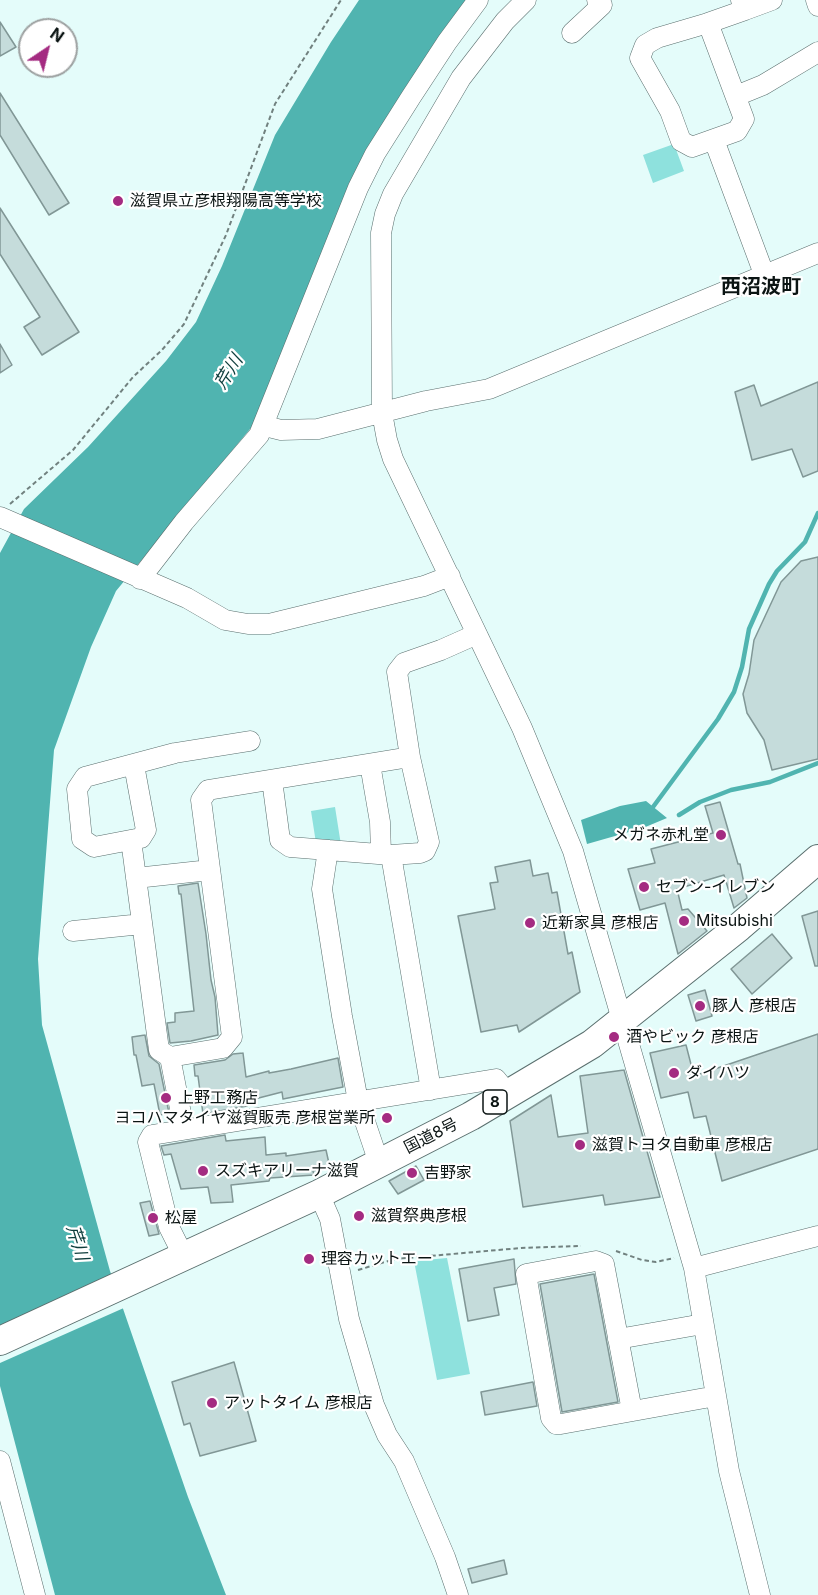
<!DOCTYPE html>
<html>
<head>
<meta charset="utf-8">
<style>
  body { margin:0 }
  #map { position:relative; width:818px; height:1595px; overflow:hidden; background:#e4fcfa; font-family:Inter,sans-serif }
  canvas { display:block }
  .north { position:absolute; left:18px; top:18px; width:60px; height:60px; box-sizing:border-box; background:#fff; border:2px solid #9da1a1; border-radius:50%; rotate:35deg; font-size:16px; font-weight:700; line-height:24px; text-align:center; color:#0b1413 }
  .north::after { content:''; display:block; margin:auto; width:21px; height:27px; background:#a42b81; clip-path:polygon(50% 0,100% 100%,50% 72%,0 100%) }
</style>
</head>
<body>
<div id="map">
<canvas width="818" height="1595"></canvas>
<div class="north">N</div>
</div>
<script>
const g = document.querySelector('canvas').getContext('2d');
g.lineJoin = 'round';
function paint(path, color) { g.fillStyle = color; g.fill(path, 'evenodd'); }
const toPath = rows => new Path2D(rows.map(r => 'M' + r).join(''));
function strokePath(path, color, width, dash) { g.strokeStyle = color; g.lineWidth = width; g.lineCap = dash ? 'butt' : 'round'; g.setLineDash(dash || []); g.stroke(path); }
function write(font, color, halo, rows, align = 'center') {
  g.font = font + ' Inter,"Noto Sans JP",sans-serif'; g.lineWidth = 4.5; g.setLineDash([]); g.textBaseline = 'middle'; g.strokeStyle = halo; g.fillStyle = color; for (const [text, x, y, turn = 0] of rows) {
    g.save(); g.translate(x, y); g.rotate((+turn || 0) * Math.PI / 180); g.textAlign = isNaN(turn) ? turn : align; if (halo) g.strokeText(text, 0, 0); g.fillText(text, 0, 0); g.restore();
  }
}
paint(toPath([
  [674,144,684,171,653,183,643,155],
  [335,807,341,845,316,843,311,811],
  [447,1258,470,1374,437,1380,414,1261]
]), '#8ee1dd');
paint(toPath([
  [359,0,469,0,392,113,348,187,299,318,255,423,116,591,91,647,54,750,38,959,42,1025,110,1271,188,1497,226,1595,55,1595,0,1386,0,553,24,509,88,447,166,361,196,322,222,266,275,135,331,42],
  [646,801,667,818,643,828,587,844,581,820,620,806]
]), '#50b4b0');
paint(toPath([
  [115,1275,126,1307,0,1363,0,1327]
]), '#e4fcfa');
strokePath(toPath([
  [653,807,718,719,734,692,742,667,749,629,769,584,777,571,805,542,818,513],
  [679,815,700,802,731,790,770,782,818,763]
]), '#50b4b0', 4.5);
const building = toPath([
  [0,22,16,47,0,56,0,22],
  [0,93,69,203,49,215,0,135,0,93],
  [0,208,79,332,42,355,24,327,40,317,0,254,0,208],
  [0,344,12,365,0,373,0,344],
  [818,382,818,471,803,477,792,449,752,460,735,392,754,385,761,406,818,382],
  [818,557,818,759,772,770,764,740,747,713,743,694,749,674,754,640,781,582,801,561,818,557],
  [720,802,738,864,740,864,747,898,734,908,724,875,677,889,682,910,688,909,707,931,678,954,665,903,640,910,628,869,655,863,651,849,713,833,705,806,720,802],
  [530,860,533,876,548,873,552,893,557,892,568,954,572,952,580,992,519,1032,517,1025,481,1032,458,916,495,909,490,883,498,882,495,867,530,860],
  [198,883,206,934,211,980,215,997,218,1035,191,1041,170,1043,167,1023,175,1022,175,1013,194,1011,181,894,179,894,178,886,198,883],
  [818,911,818,966,815,966,802,916,818,911],
  [772,934,792,958,752,994,731,969,772,934],
  [705,990,712,1016,696,1021,688,995,705,990],
  [818,1034,818,1149,722,1181,706,1116,694,1118,688,1092,661,1098,650,1053,686,1045,694,1076,818,1034],
  [145,1035,149,1056,159,1064,169,1113,160,1115,154,1084,142,1086,136,1055,134,1055,132,1037,145,1035],
  [243,1053,246,1077,269,1071,269,1073,291,1069,338,1058,343,1087,283,1099,282,1092,247,1101,247,1106,203,1114,198,1076,195,1076,194,1065,225,1060,233,1054,243,1053],
  [624,1070,660,1197,605,1205,603,1195,523,1207,510,1121,551,1095,558,1137,588,1133,580,1076,624,1070],
  [225,1135,226,1141,265,1137,266,1155,286,1153,286,1156,326,1150,330,1168,313,1171,314,1175,270,1178,269,1181,231,1185,233,1202,211,1203,208,1187,181,1189,171,1154,164,1155,161,1146,225,1135],
  [416,1166,424,1180,398,1194,389,1181,416,1166],
  [150,1201,159,1234,149,1236,140,1203,150,1201],
  [514,1259,516,1284,494,1288,499,1315,468,1321,459,1269,514,1259],
  [594,1274,618,1402,562,1412,540,1284,594,1274],
  [234,1362,256,1441,200,1456,190,1423,184,1425,172,1382,234,1362],
  [533,1382,537,1406,485,1415,481,1392,533,1382],
  [504,1560,507,1574,472,1583,468,1569,504,1560]
]);
paint(building, '#c5dcdb');
strokePath(building, '#819796', 1.5);
const minor = toPath([
  [526,0,505,21,461,78,393,194,385,214,381,233,382,413,387,440,393,459,522,728,573,851,694,1268,729,1471,760,1595],
  [741,0,745,10,772,0],
  [816,0,818,6],
  [708,23,657,38,645,45,640,58,670,111,681,141,692,147,737,131,744,119,708,23,745,10],
  [572,33,602,5,597,0],
  [736,96,763,85,818,52],
  [714,140,764,274],
  [265,426,281,430,318,429,426,401,489,389,818,253],
  [0,517,187,598,225,620,248,624,269,624,424,586,450,576],
  [140,579,184,522,259,435,358,188,375,154,411,97,447,42,478,0],
  [370,764,380,822,381,854],
  [134,765,146,830,141,838,94,847,82,839,77,789,85,777,175,753,250,741],
  [272,780,280,840,290,847,391,855,420,853,425,851,429,842,410,757,397,672,404,663,441,650,477,634],
  [131,840,159,1050,170,1057,184,1129],
  [328,850,322,889,342,1016,358,1101,379,1163],
  [391,855,431,1090],
  [136,878,210,870],
  [73,931,142,924],
  [170,1057,223,1048,232,1037,201,800,208,790,410,757],
  [319,1194,330,1219,349,1319,374,1405,387,1435,404,1461,445,1557,458,1595],
  [184,1257,169,1227,148,1142,152,1135,496,1079,508,1094],
  [694,1268,818,1236],
  [618,1339,703,1324],
  [632,1411,604,1264,596,1261,526,1274,551,1418,556,1424,561,1424,716,1396],
  [0,1461,35,1595]
]);
const highway = toPath([
  [0,1341,319,1194,471,1116,592,1044,739,927,818,859]
]);
strokePath(minor, '#5a6f6e', 21);
strokePath(highway, '#5a6f6e', 30);
strokePath(toPath([
  [10,504,73,450,133,377,162,350,184,324,226,235,275,104,341,0],
  [616,1251,642,1260,656,1262,674,1258],
  [358,1270,395,1259,521,1248,581,1246]
]), '#71817f', 2, [4.5, 3]);
strokePath(minor, '#fff', 20);
strokePath(highway, '#fff', 28);
for (const [x, y, r, color] of [
  [118,201,6,"#a42b81"],
  [721,835,6,"#a42b81"],
  [644,887,6,"#a42b81"],
  [684,921,6,"#a42b81"],
  [530,923,6,"#a42b81"],
  [700,1006,6,"#a42b81"],
  [614,1037,6,"#a42b81"],
  [674,1073,6,"#a42b81"],
  [166,1098,6,"#a42b81"],
  [387,1118,6,"#a42b81"],
  [580,1145,6,"#a42b81"],
  [203,1171,6,"#a42b81"],
  [412,1173,6,"#a42b81"],
  [359,1216,6,"#a42b81"],
  [153,1218,6,"#a42b81"],
  [309,1259,6,"#a42b81"],
  [212,1403,6,"#a42b81"]
]) { const dot = new Path2D(); dot.arc(x, y, r, 0, 2 * Math.PI); g.fillStyle = color; g.fill(dot); strokePath(dot, '#fff', 2); }
for (const [x, y, w] of [
  [495,1102,24]
]) { const box = new Path2D(); box.roundRect(x - w / 2, y - 12, w, 24, 4.5); g.fillStyle = '#fff'; g.fill(box); strokePath(box, '#0b1413', 1.5); }
write('bold 15px', '#0b1413', null, [
  ["8",495,1102]
]);
write('16px', '#0b1413', '#fff', [
  ["滋賀県立彦根翔陽高等学校",130,201],
  ["メガネ赤札堂",709,835,"right"],
  ["セブン-イレブン",656,887],
  ["Mitsubishi",696,921],
  ["近新家具 彦根店",542,923],
  ["豚人 彦根店",712,1006],
  ["酒やビック 彦根店",626,1037],
  ["ダイハツ",686,1073],
  ["上野工務店",178,1098],
  ["ヨコハマタイヤ滋賀販売 彦根営業所",375,1118,"right"],
  ["滋賀トヨタ自動車 彦根店",592,1145],
  ["スズキアリーナ滋賀",215,1171],
  ["吉野家",424,1173],
  ["滋賀祭典彦根",371,1216],
  ["松屋",165,1218],
  ["理容カットエー",321,1259],
  ["アットタイム 彦根店",224,1403]
], 'left');
write('16px', '#0b1413', '#fff', [
  ["国道8号",431,1136,-27]
]);
write('italic 18px', '#0d3c3b', '#fff', [
  ["芹川",229,372,-58],
  ["芹川",77,1243,73]
]);
write('bold 20px', '#0b1413', '#fff', [
  ["西沼波町",761,287]
]);
</script>
</body>
</html>
